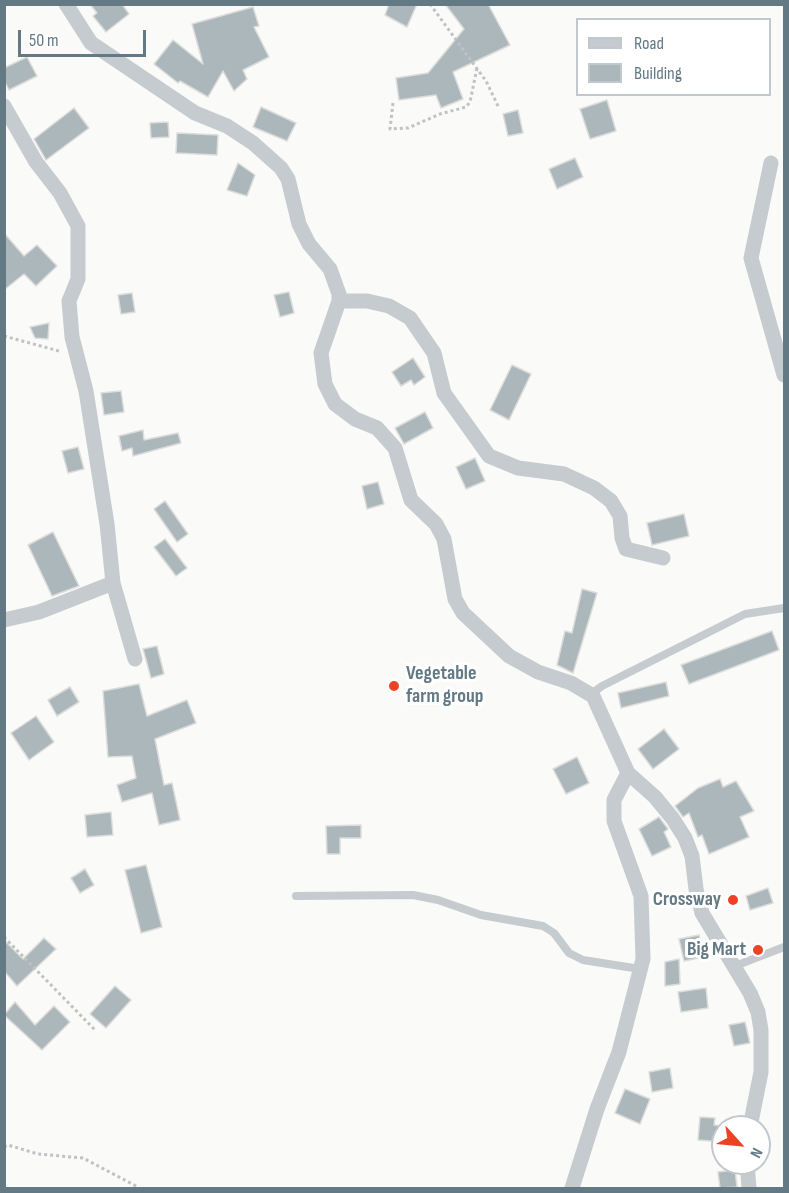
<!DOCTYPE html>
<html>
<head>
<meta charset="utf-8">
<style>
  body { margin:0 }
  #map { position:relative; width:789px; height:1193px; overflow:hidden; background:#fafaf8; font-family:"Sofia Sans Condensed",sans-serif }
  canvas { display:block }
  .frame { position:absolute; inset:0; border:6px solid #637984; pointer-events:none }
  .legend { position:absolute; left:576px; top:18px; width:195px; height:78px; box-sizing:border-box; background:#fff; border:2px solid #c1c9ce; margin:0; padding:8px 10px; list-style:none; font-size:18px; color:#637984 }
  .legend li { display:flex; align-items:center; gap:12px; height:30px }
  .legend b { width:30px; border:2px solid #c1c9ce }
  .north { position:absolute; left:711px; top:1115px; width:60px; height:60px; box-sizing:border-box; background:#fff; border:2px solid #c1c9ce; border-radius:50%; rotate:117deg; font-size:16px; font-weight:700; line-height:24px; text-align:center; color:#637984 }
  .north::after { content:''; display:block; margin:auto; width:21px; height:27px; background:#ec4325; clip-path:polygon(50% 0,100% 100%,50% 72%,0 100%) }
  .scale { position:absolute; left:18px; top:30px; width:128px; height:27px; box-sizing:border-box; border:3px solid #637984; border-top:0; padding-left:8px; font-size:18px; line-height:21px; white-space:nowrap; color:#637984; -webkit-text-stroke:4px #fff; paint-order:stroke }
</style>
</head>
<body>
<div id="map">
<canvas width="789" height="1193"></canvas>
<div class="frame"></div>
<ul class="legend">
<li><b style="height:8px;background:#c5cbce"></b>Road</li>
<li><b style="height:16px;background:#abb7bb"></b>Building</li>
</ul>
<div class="north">N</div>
<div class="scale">50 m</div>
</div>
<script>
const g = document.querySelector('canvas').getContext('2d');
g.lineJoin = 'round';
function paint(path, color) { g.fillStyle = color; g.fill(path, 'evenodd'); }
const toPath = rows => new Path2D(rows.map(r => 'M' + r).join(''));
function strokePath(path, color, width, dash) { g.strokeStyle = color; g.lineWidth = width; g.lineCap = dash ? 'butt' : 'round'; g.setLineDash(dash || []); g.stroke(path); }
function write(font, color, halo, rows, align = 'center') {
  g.font = font + ' "Sofia Sans Condensed",sans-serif'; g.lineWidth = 6; g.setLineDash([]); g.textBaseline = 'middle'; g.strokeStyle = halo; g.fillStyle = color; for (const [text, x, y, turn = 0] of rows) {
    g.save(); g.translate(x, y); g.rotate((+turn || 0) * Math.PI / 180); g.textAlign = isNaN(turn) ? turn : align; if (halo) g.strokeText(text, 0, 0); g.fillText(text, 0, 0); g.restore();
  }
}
const building = toPath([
  [90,4,122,4,129,14,106,32,93,16,97,13,90,4],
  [389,4,417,4,407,27,385,15,389,4],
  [445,4,488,4,510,45,453,72,463,99,441,108,436,95,399,100,396,78,428,73,464,29,445,4],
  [253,7,259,26,254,27,269,57,243,70,247,79,234,91,223,71,208,97,180,81,178,83,154,64,173,40,203,64,192,24,253,7],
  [27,57,37,76,9,90,4,80,4,68,27,57],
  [607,100,616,131,590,139,580,109,607,100],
  [261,107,296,123,287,141,253,127,261,107],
  [74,108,89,128,46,160,34,139,74,108],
  [518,110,523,133,508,136,503,114,518,110],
  [168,122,169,137,151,138,150,123,168,122],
  [177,133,218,135,217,155,176,153,177,133],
  [575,158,583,177,557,189,549,169,575,158],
  [238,163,255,175,247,196,227,190,238,163],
  [4,233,24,256,37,245,57,266,36,286,24,274,4,290,4,233],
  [289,292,294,313,280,317,274,295,289,292],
  [132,293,135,312,121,314,118,295,132,293],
  [49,323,48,339,35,338,30,327,49,323],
  [413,358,425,377,414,385,411,380,401,386,392,372,413,358],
  [512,365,531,374,509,420,490,410,512,365],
  [121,391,124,412,104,415,101,393,121,391],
  [425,412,433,428,404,444,395,428,425,412],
  [143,430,144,440,178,433,181,443,133,456,132,448,122,451,119,436,143,430],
  [78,447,84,469,68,473,62,451,78,447],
  [475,458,485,481,466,489,456,467,475,458],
  [378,482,384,504,367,509,362,486,378,482],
  [165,501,188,534,177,542,154,509,165,501],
  [684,514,689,536,652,545,647,523,684,514],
  [53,532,79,586,52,596,28,545,53,532],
  [165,539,187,568,176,576,154,547,165,539],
  [582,589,597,593,573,673,557,665,565,631,572,633,582,589],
  [772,631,779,650,689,684,681,665,772,631],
  [157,646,164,674,151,678,143,649,157,646],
  [666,682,669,696,621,708,618,693,666,682],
  [139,684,147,716,187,700,196,723,155,739,164,785,172,783,180,820,159,825,152,793,122,802,117,785,136,778,132,756,108,757,103,691,139,684],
  [70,687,79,702,57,716,48,700,70,687],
  [36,716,54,742,29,760,11,733,36,716],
  [664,729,679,749,653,769,638,749,664,729],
  [577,757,589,783,566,794,553,769,577,757],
  [720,779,723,787,736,781,754,811,740,817,749,837,709,854,702,835,698,837,689,813,683,817,675,806,698,788,720,779],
  [111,812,113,835,87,837,85,815,111,812],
  [659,817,668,829,664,832,671,847,652,856,639,829,659,817],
  [361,825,361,838,340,838,340,854,327,854,326,826,361,825],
  [146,865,162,927,141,933,125,870,146,865],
  [85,869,94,885,80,893,71,878,85,869],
  [768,888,773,903,750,910,746,896,768,888],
  [699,935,704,957,684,961,679,939,699,935],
  [44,938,56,949,17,986,4,971,4,940,23,959,44,938],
  [679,959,680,984,665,986,665,962,679,959],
  [115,986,131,1000,106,1028,90,1014,115,986],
  [706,988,708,1008,681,1012,678,992,706,988],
  [15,1002,35,1025,54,1006,70,1022,42,1050,4,1015,15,1002],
  [745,1022,750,1043,734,1046,729,1025,745,1022],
  [670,1068,673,1088,652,1092,649,1072,670,1068],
  [625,1089,650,1099,640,1124,615,1113,625,1089],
  [700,1117,715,1118,714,1125,723,1126,723,1142,698,1140,700,1117],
  [735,1170,737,1187,720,1188,718,1172,735,1170]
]);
paint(building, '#abb7bb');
strokePath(building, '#dcdcda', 1.5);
strokePath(toPath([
  [430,4,486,81,499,108],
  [393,103,390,129,408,128,440,114,466,107,470,102,477,68],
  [4,336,59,351],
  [4,937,96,1031],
  [4,1147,8,1145,38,1154,83,1158,138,1187]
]), '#bfc3c5', 3, [3, 3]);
strokePath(toPath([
  [591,694,602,686,745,614,784,608],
  [296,896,413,895,438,900,481,915,543,926,554,933,569,953,583,960,640,969],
  [735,966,784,947]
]), '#c5cbce', 8);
strokePath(toPath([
  [66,4,91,43,195,113,227,126,253,143,281,168,288,179,299,224,309,244,330,269,339,294,339,301,321,353,325,384,335,404,355,419,377,428,395,448,411,500,436,524,444,539,455,599,463,613,509,656,538,672,571,683,593,696,628,773,655,797,673,819,685,838,692,856,696,889,702,913,750,993,758,1012,761,1030,761,1072,750,1127],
  [4,106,36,162,60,193,78,226,78,279,69,301,72,337,86,391,107,524,113,583,135,659],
  [771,163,751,258,784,375],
  [339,301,367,301,389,306,410,318,434,353,444,393,489,456,518,468,564,474,594,488,611,501,620,516,622,538,626,549,663,558],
  [4,620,39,612,113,583],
  [747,1163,749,1188],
  [572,1188,597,1109,619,1052,643,959,641,896,614,821,614,800,628,773]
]), '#c5cbce', 15);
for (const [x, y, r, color] of [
  [394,686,6,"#ec4325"],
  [733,900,6,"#ec4325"],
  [758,950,6,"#ec4325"]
]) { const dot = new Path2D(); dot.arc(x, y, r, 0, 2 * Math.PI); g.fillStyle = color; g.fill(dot); strokePath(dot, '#fff', 2); }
write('bold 20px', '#637984', '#fff', [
  ["Vegetable",406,674,"left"],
  ["farm group",406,697,"left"],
  ["Crossway",721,900],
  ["Big Mart",746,950]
], 'right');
</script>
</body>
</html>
